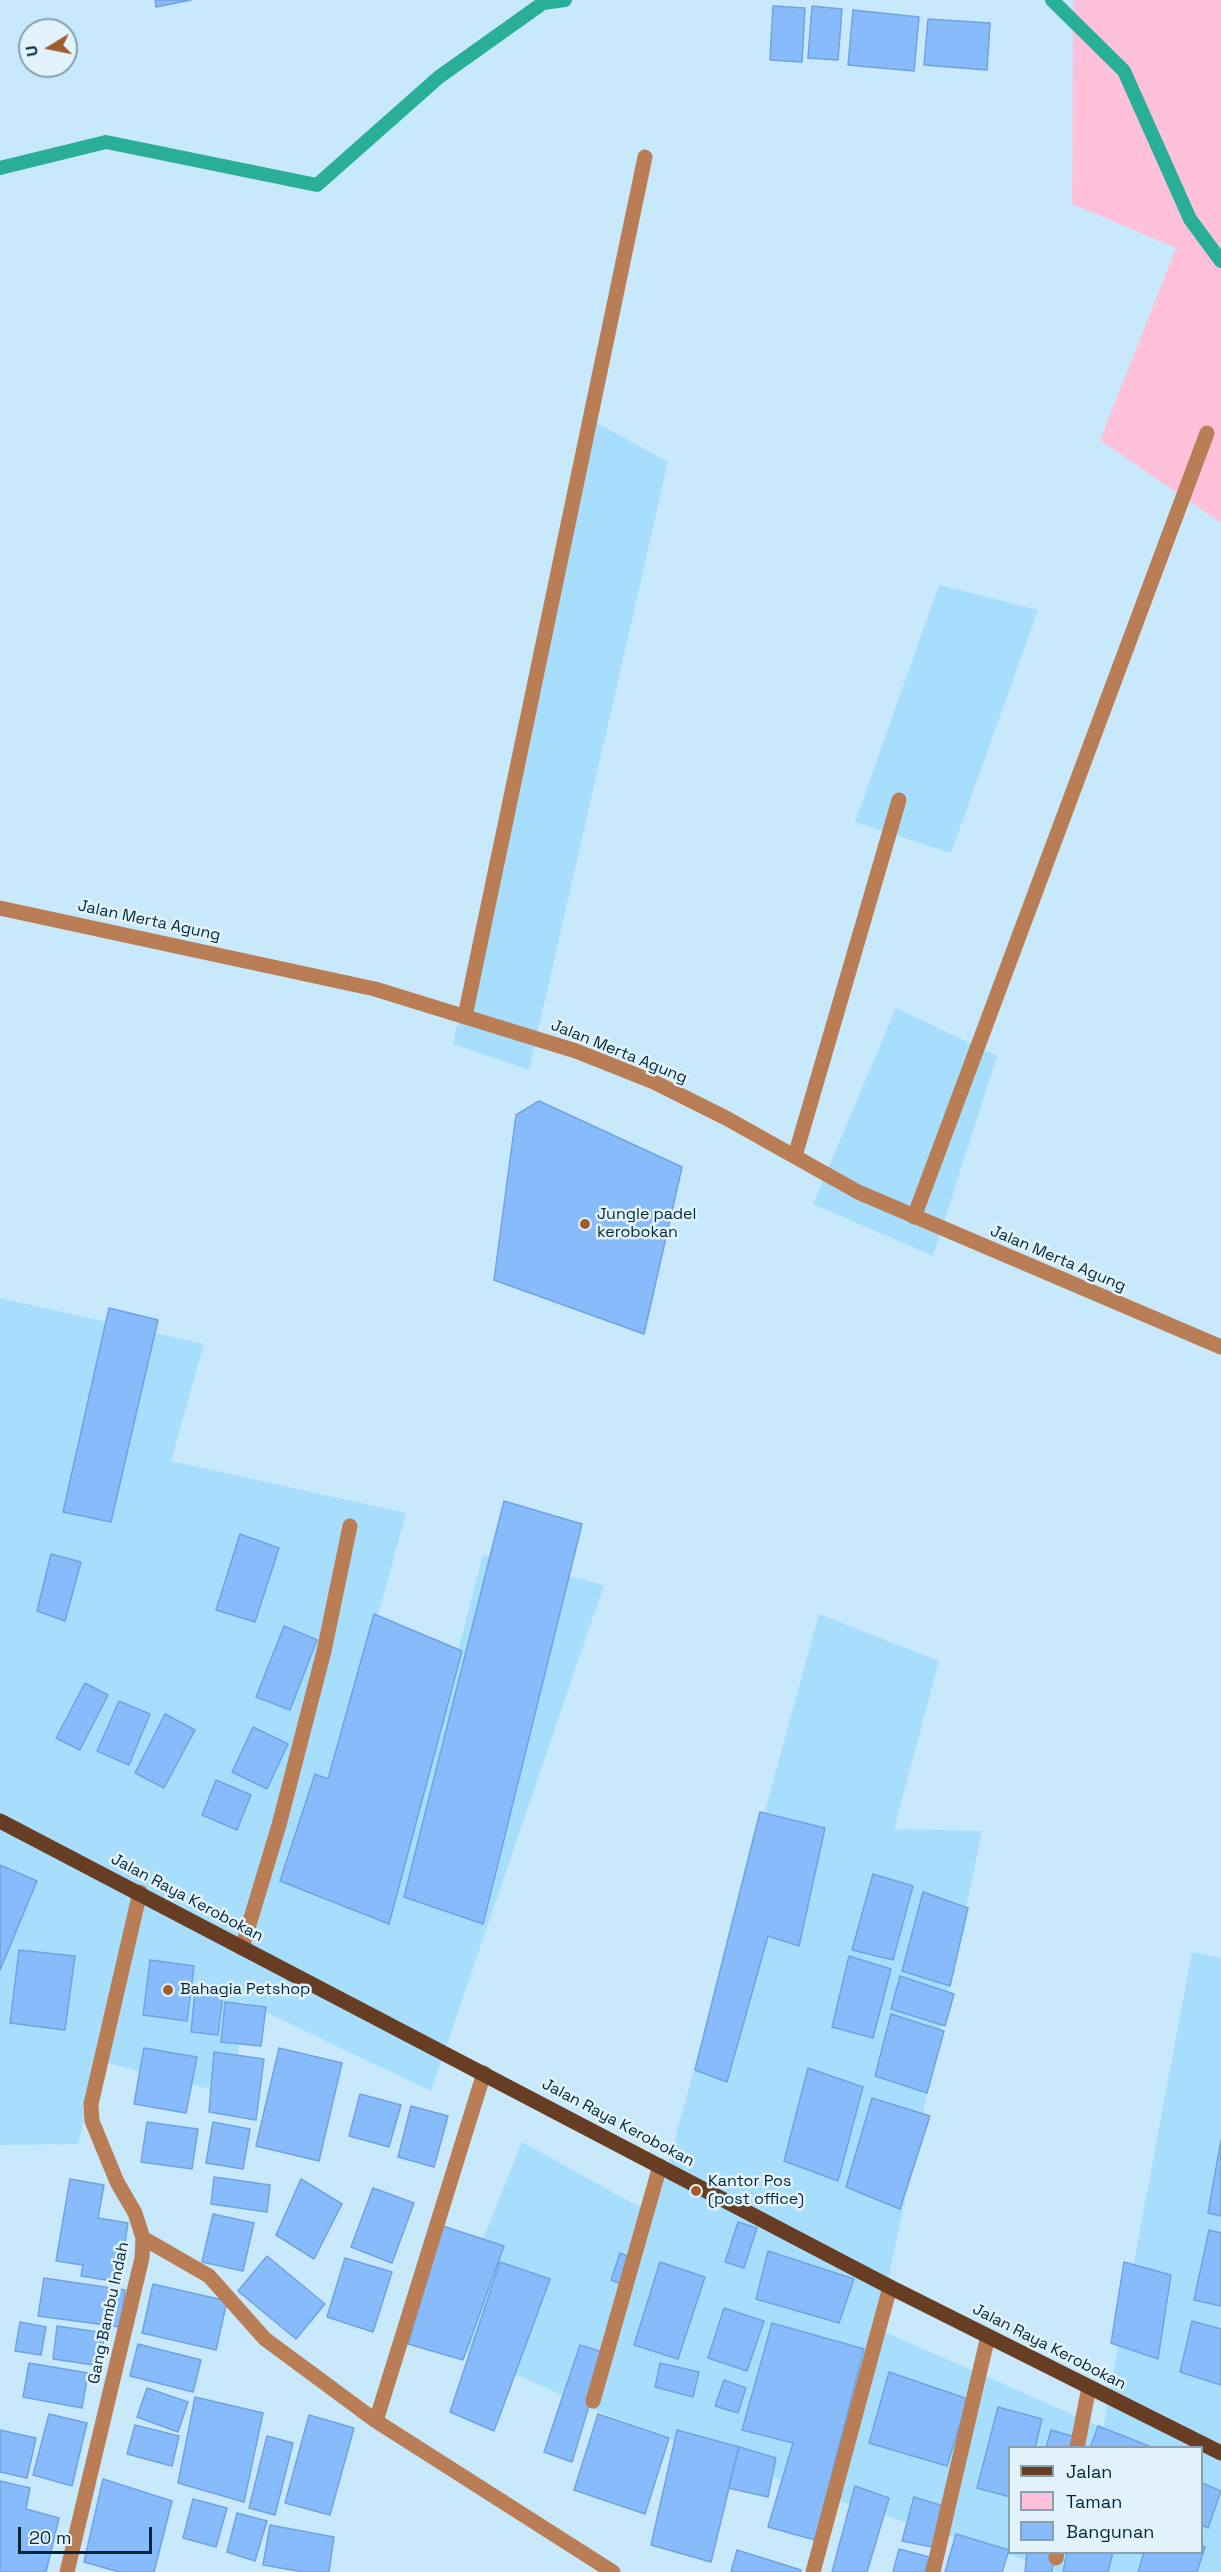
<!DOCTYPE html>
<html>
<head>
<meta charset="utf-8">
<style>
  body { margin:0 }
  #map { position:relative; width:1221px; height:2572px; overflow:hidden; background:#c8e8fb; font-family:"Space Grotesk",sans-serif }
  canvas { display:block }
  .legend { position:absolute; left:1008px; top:2446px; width:195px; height:108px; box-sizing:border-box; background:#e3f3fc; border:2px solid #88a1ae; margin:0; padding:8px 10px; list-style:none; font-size:18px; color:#002638 }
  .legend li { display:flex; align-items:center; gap:12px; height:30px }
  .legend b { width:30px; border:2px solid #88a1ae }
  .north { position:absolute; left:18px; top:18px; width:60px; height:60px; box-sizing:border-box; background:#e3f3fc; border:2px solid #88a1ae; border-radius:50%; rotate:260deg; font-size:16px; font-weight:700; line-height:24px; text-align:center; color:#002638 }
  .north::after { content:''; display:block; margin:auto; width:21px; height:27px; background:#a05c2c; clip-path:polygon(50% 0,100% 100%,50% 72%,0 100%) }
  .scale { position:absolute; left:18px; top:2527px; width:134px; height:27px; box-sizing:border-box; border:3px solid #002638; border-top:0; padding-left:8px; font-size:18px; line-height:21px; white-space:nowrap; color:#002638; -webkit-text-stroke:4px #e3f3fc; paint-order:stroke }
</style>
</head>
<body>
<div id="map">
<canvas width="1221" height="2572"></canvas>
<ul class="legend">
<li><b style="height:8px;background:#673e23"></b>Jalan</li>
<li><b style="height:16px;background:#ffc0d9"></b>Taman</li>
<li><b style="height:16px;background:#87bbfb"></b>Bangunan</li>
</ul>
<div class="north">U</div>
<div class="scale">20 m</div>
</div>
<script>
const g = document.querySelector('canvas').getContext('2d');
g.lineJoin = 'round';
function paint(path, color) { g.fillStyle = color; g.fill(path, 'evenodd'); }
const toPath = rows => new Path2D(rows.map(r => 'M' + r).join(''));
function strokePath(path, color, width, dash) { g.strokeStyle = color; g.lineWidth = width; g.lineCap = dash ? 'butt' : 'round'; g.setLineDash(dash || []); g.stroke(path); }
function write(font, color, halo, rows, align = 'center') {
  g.font = font + ' "Space Grotesk",sans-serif'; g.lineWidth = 5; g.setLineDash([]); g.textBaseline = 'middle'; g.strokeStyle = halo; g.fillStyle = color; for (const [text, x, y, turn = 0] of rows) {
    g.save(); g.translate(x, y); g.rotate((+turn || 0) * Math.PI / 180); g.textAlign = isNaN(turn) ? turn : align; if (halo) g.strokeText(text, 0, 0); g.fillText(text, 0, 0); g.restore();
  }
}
paint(toPath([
  [590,419,668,462,529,1070,453,1044],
  [939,585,1038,610,951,853,855,822],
  [896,1008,997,1056,933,1256,813,1204],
  [0,1298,204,1344,171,1461,406,1513,361,1678,446,1696,483,1555,604,1585,431,2091,240,2000,237,2096,99,2061,78,2144,0,2145],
  [819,1614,939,1661,894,1829,982,1831,878,2329,1103,2428,1192,1952,1221,1958,1221,2572,1055,2572,1055,2569,835,2500,604,2414,442,2341,522,2142,654,2215],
  [1010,2448,1202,2448,1202,2552,1010,2552]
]), '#a8defd');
paint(toPath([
  [1073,0,1221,0,1221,523,1100,440,1176,248,1072,204]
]), '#ffc0d9');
strokePath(toPath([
  [1052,0,1124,71,1190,219,1221,261],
  [0,168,106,142,317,185,439,77,543,3,565,0]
]), '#29ae98', 14);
const building = toPath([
  [155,0,191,0,156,7,155,0],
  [773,6,805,8,802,62,770,60,773,6],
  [812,6,842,9,838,60,808,58,812,6],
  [853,10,919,17,914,71,848,65,853,10],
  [928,19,990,23,987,70,924,65,928,19],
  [539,1101,682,1167,644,1334,494,1280,516,1115,539,1101],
  [109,1308,158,1320,111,1522,63,1512,109,1308],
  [504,1501,582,1524,483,1924,404,1897,504,1501],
  [240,1534,279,1548,255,1622,216,1610,240,1534],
  [51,1554,81,1562,65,1621,37,1611,51,1554],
  [374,1614,462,1651,389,1924,280,1881,315,1774,328,1779,374,1614],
  [284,1626,317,1640,290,1710,256,1697,284,1626],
  [85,1683,108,1695,80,1750,56,1738,85,1683],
  [119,1701,150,1714,129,1765,97,1751,119,1701],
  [165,1714,195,1730,164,1788,135,1773,165,1714],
  [253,1727,288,1744,267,1789,232,1772,253,1727],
  [216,1780,251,1795,237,1830,202,1815,216,1780],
  [760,1812,825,1828,799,1946,768,1936,727,2082,695,2070,760,1812],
  [0,1865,37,1881,0,1970,0,1865],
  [873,1874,913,1886,893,1960,852,1950,873,1874],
  [923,1892,968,1908,950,1986,902,1971,923,1892],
  [19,1950,75,1956,65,2030,10,2023,19,1950],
  [849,1956,891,1969,873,2038,832,2027,849,1956],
  [150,1960,194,1966,187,2021,143,2015,150,1960],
  [900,1976,954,1994,945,2026,891,2009,900,1976],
  [195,1992,223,1995,218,2035,191,2032,195,1992],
  [225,2002,266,2007,261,2046,221,2042,225,2002],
  [891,2014,944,2031,927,2093,875,2076,891,2014],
  [144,2048,197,2057,186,2113,134,2104,144,2048],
  [279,2048,342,2063,319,2161,256,2146,279,2048],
  [214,2052,264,2059,256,2120,209,2112,214,2052],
  [808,2068,863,2087,838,2181,784,2161,808,2068],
  [360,2094,401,2105,389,2147,349,2136,360,2094],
  [872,2098,930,2116,900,2209,846,2187,872,2098],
  [411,2106,448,2116,434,2167,398,2157,411,2106],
  [147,2122,198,2129,192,2169,141,2162,147,2122],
  [213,2122,250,2129,243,2169,206,2163,213,2122],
  [1221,2140,1221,2216,1208,2213,1221,2140],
  [214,2177,270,2185,267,2212,211,2204,214,2177],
  [70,2179,104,2185,98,2218,128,2223,119,2282,81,2276,83,2265,56,2261,70,2179],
  [301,2179,342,2204,314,2259,276,2235,301,2179],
  [373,2188,414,2203,392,2263,351,2247,373,2188],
  [213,2214,254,2223,243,2271,202,2262,213,2214],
  [738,2222,757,2228,744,2268,725,2262,738,2222],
  [443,2226,504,2246,463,2360,408,2344,443,2226],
  [1209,2230,1221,2233,1221,2306,1194,2300,1209,2230],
  [768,2251,854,2279,839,2323,756,2299,768,2251],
  [620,2253,632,2258,624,2285,611,2280,620,2253],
  [267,2256,325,2304,296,2339,238,2291,267,2256],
  [345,2258,392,2272,373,2332,327,2317,345,2258],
  [500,2262,550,2279,494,2431,450,2412,500,2262],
  [660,2262,705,2277,678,2359,634,2345,660,2262],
  [1124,2262,1171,2275,1158,2359,1111,2343,1124,2262],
  [44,2278,125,2290,120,2327,38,2316,44,2278],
  [153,2284,227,2301,216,2350,142,2333,153,2284],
  [724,2308,764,2321,747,2371,708,2358,724,2308],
  [1192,2321,1221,2329,1221,2385,1180,2372,1192,2321],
  [20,2322,46,2327,41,2355,15,2351,20,2322],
  [772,2323,864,2349,815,2540,768,2527,793,2443,742,2430,772,2323],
  [57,2326,105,2333,100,2366,53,2359,57,2326],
  [138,2344,201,2360,193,2392,130,2376,138,2344],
  [580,2345,605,2353,572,2462,544,2452,580,2345],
  [29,2363,88,2373,82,2408,23,2397,29,2363],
  [660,2363,699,2372,693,2397,655,2387,660,2363],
  [889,2372,968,2399,947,2466,869,2443,889,2372],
  [724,2380,746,2388,738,2413,715,2406,724,2380],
  [147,2388,188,2402,178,2432,137,2417,147,2388],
  [195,2397,263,2413,244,2502,178,2483,195,2397],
  [998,2407,1042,2419,1035,2448,1010,2448,1010,2497,977,2488,998,2407],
  [49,2414,87,2423,72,2486,33,2475,49,2414],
  [598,2414,669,2438,645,2514,574,2490,598,2414],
  [309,2415,354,2428,330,2515,285,2503,309,2415],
  [135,2425,179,2436,172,2466,127,2454,135,2425],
  [1098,2426,1154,2448,1090,2448,1098,2426],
  [0,2430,36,2438,27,2478,0,2472,0,2430],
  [677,2430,739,2447,711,2562,651,2545,677,2430],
  [1051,2430,1079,2438,1076,2448,1046,2448,1051,2430],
  [267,2436,293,2443,275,2515,249,2508,267,2436],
  [739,2447,776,2458,768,2497,728,2488,739,2447],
  [103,2479,172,2501,154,2572,119,2572,84,2562,103,2479],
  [0,2481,30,2488,26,2509,59,2518,46,2572,0,2572,0,2481],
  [1202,2483,1221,2491,1208,2528,1202,2525,1202,2483],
  [855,2486,889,2498,867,2572,832,2572,855,2486],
  [914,2497,943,2506,932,2547,902,2541,914,2497],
  [193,2499,227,2508,216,2547,183,2538,193,2499],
  [237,2513,267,2521,255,2561,227,2552,237,2513],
  [270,2525,334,2537,329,2572,304,2572,263,2565,270,2525],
  [956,2534,1009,2550,1002,2572,945,2572,956,2534],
  [1202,2546,1205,2547,1197,2572,1138,2572,1144,2552,1202,2552,1202,2546],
  [899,2549,929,2557,925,2572,893,2572,899,2549],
  [737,2550,801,2570,800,2572,731,2572,737,2550],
  [1027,2552,1055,2552,1052,2572,1025,2572,1027,2552],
  [1067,2552,1113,2552,1108,2572,1063,2572,1067,2552]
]);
paint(building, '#87bbfb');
strokePath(building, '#6fa3e1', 1.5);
strokePath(toPath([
  [795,1156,899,800]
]), '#ba7e56', 15);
strokePath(toPath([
  [465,1016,645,157],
  [914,1217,1207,433],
  [242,1948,279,1825,324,1651,350,1526],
  [143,2238,209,2276,265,2339,376,2421,613,2572],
  [593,2401,660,2166],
  [376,2421,484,2073],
  [1077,2448,1089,2387],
  [1056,2558,1057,2552],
  [67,2572,142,2258,143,2238,135,2213,117,2182,92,2121,91,2104,140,1892],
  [813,2572,890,2287],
  [933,2572,988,2336]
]), '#ba7e56', 15);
strokePath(toPath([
  [0,908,375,989,576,1051,654,1082,726,1118,858,1192,1221,1347]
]), '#ba7e56', 15);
strokePath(toPath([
  [0,1821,890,2287,1221,2453]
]), '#673e23', 15);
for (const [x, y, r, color] of [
  [585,1224,6,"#a05c2c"],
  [168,1990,6,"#a05c2c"],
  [696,2191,6,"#a05c2c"]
]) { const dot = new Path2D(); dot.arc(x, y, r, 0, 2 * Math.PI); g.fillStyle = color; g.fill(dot); strokePath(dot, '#e3f3fc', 2); }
write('16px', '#002638', '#e3f3fc', [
  ["Jalan Merta Agung",149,921,12],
  ["Jalan Merta Agung",619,1052,22],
  ["Jalan Merta Agung",1058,1259,23],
  ["Jalan Raya Kerobokan",187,1898,28],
  ["Jalan Raya Kerobokan",618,2123,28],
  ["Gang Bambu Indah",109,2313,-78],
  ["Jalan Raya Kerobokan",1049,2347,27]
]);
write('16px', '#002638', '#e3f3fc', [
  ["Jungle padel",597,1215],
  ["kerobokan",597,1233],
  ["Bahagia Petshop",180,1990],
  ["Kantor Pos",708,2182],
  ["(post office)",708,2200]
], 'left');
</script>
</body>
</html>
